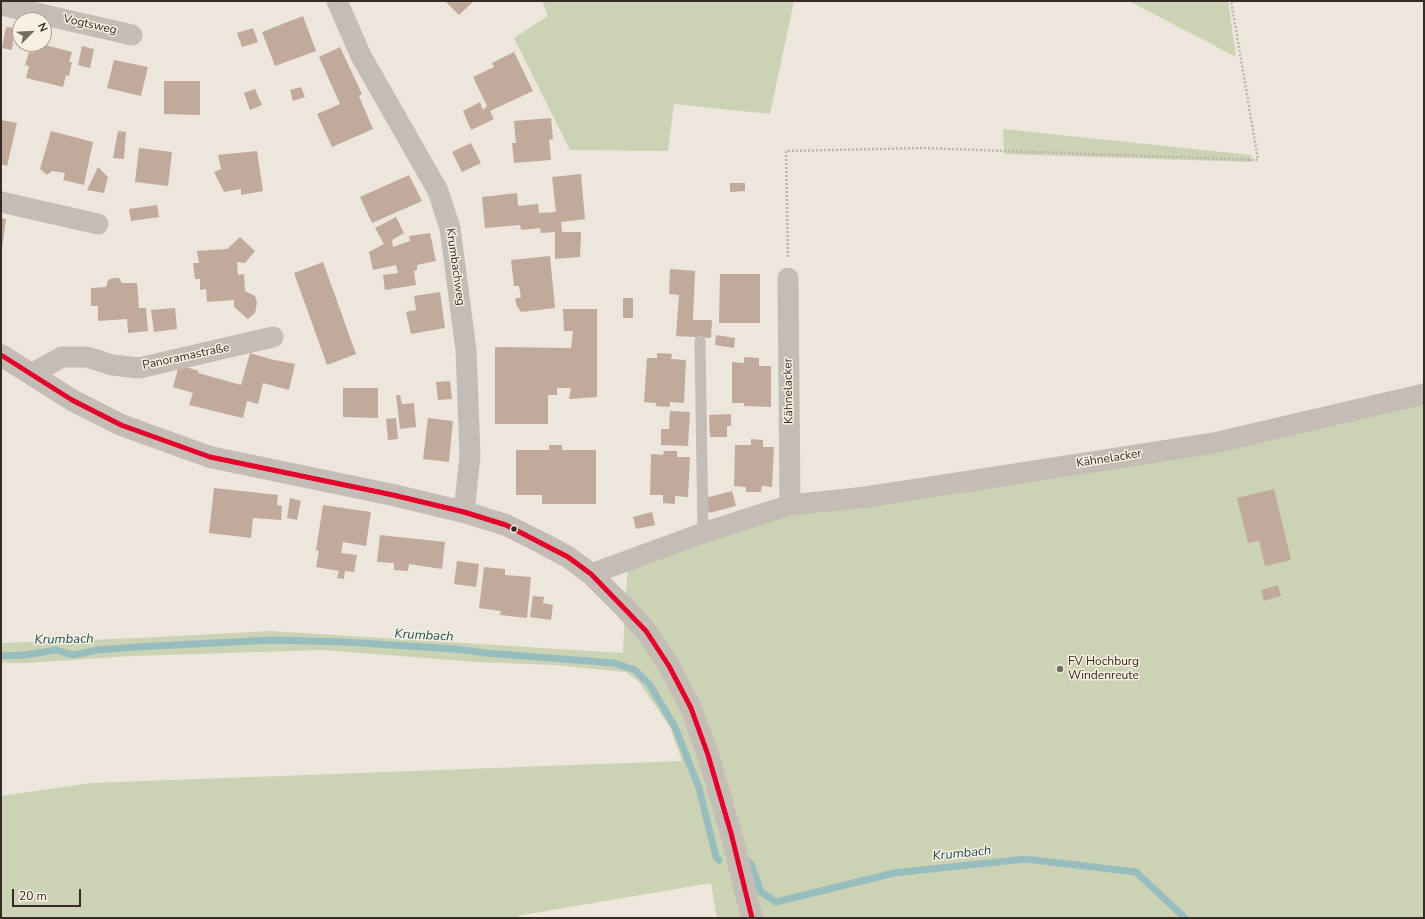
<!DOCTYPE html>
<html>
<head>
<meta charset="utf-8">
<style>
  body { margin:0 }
  #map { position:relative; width:1425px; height:919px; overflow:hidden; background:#ece6dc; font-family:"Nunito Sans",sans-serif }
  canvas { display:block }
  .frame { position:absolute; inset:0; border:2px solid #352a24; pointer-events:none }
  .north { position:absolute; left:12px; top:12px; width:40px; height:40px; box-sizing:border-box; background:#faf0e1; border:1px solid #aba195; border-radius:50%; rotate:66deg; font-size:11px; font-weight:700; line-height:16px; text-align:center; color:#352a24 }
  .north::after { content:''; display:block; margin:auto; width:14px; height:18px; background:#756c64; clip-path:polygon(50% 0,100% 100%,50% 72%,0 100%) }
  .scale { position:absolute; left:12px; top:889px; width:69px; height:18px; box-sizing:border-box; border:2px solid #352a24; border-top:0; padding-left:5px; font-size:12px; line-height:14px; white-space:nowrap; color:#352a24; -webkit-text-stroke:3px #faf0e1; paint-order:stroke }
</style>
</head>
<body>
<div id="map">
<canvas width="1425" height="919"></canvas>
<div class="frame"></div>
<div class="north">N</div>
<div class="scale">20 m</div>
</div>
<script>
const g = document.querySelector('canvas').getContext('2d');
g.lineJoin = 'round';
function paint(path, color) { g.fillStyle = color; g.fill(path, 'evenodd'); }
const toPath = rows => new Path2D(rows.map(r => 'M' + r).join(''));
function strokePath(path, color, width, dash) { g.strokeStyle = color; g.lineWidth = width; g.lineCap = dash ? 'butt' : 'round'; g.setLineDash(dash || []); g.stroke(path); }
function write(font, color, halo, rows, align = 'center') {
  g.font = font + ' "Nunito Sans",sans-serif'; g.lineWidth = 3; g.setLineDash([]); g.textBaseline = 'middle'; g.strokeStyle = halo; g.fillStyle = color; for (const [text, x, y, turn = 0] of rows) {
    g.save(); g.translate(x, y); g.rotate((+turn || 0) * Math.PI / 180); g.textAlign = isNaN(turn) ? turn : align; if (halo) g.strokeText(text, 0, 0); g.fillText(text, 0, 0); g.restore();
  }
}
paint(toPath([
  [542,1,794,1,770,114,674,104,668,151,570,150,514,38,548,16],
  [1129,1,1228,1,1236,57],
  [1003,129,1251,155,1252,162,1004,154],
  [1424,389,1424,918,717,918,711,883,522,915,515,918,1,918,1,796,91,783,682,761,670,727,639,682,626,672,554,665,476,662,323,650,132,656,26,663,1,663,1,643,140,638,271,631,623,653,625,608,628,565,797,496,1212,436]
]), '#cbd3b4');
strokePath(toPath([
  [1,656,25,655,56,650,73,655,98,650,135,647,273,640,344,642,455,649,486,653,614,663,635,670,650,685,675,727,699,788,716,857,719,860],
  [748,862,751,864,761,892,776,902,894,873,1025,859,1136,872,1185,918]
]), '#97bdbf', 7);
paint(toPath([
  [445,1,474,1,459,15],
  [303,16,316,51,275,66,262,32],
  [6,27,15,28,12,50,2,48],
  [253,28,258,42,242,47,237,33],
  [35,44,41,44,72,52,69,62,72,62,69,76,66,75,63,87,26,78,29,66,25,65,29,52,33,53],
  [82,46,94,49,90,68,78,65],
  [340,47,362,94,359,96,373,129,332,147,317,114,340,104,319,57],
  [514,52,533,91,490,111,494,119,471,130,463,111,480,102,483,110,487,106,473,77,494,67,492,63],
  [114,60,148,67,141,96,107,88],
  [164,81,200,81,200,115,164,114],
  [301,87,305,97,293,101,290,90],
  [255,89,262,105,250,110,244,93],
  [551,118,553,139,549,140,551,160,514,163,512,143,516,143,514,121],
  [1,120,17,123,7,166,1,164],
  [51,131,93,142,84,185,63,180,65,173,52,171,47,175,40,169],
  [118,131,126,132,124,159,113,158],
  [471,143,481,163,462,172,452,152],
  [139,148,172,152,168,186,135,182],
  [257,151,263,191,241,195,241,189,224,192,214,172,221,169,218,155],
  [98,167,108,177,104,193,87,190],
  [581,174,585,219,561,222,562,232,581,232,580,257,555,259,555,232,541,233,540,228,521,230,520,225,485,228,482,197,517,193,518,206,538,204,539,213,556,212,552,177],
  [409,175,422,201,372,223,360,197],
  [730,183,745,183,745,191,730,192],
  [157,205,159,217,131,221,129,209],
  [396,217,404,233,392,240,393,247,410,241,409,236,430,233,436,261,417,265,417,270,414,271,416,285,385,290,383,275,398,273,396,265,373,270,369,252,384,244,375,228],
  [1,218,6,219,2,248,1,248],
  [240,237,255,251,245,263,237,262,238,275,244,274,245,291,255,296,257,303,255,313,248,319,234,307,234,300,207,302,206,289,200,290,200,279,195,279,193,263,199,263,197,251,227,249],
  [550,256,555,308,521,312,517,306,515,299,521,297,519,286,514,286,511,260],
  [323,262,356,354,327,365,294,273],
  [670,269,695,271,693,320,712,320,711,338,676,336,679,295,669,294],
  [720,274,760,274,760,323,719,323],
  [113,278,119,278,122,283,137,283,139,308,146,308,148,331,128,333,127,319,98,321,98,306,91,306,91,288,106,287,108,280],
  [440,292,445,328,411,334,406,312,416,310,414,296],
  [623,298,633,298,633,318,623,318],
  [175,308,177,329,154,332,151,310],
  [563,309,597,309,597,397,569,399,571,388,557,388,557,395,548,395,548,424,495,424,495,347,571,348,573,331,564,331],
  [716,335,735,338,734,348,715,345],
  [250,353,270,359,295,364,289,390,263,383,258,404,247,401,243,418,189,405,193,393,173,387,179,365,199,371,198,373,241,385],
  [657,353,672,354,671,359,686,360,684,403,670,402,670,407,656,406,656,403,644,402,647,358,657,358],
  [744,357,759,358,759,366,771,366,771,407,744,406,744,403,732,403,732,362,744,363],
  [450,381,452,399,438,400,436,382],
  [343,388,378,388,378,418,343,417],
  [396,395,400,395,402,404,414,403,416,427,400,429],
  [670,411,690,412,688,446,661,445,661,429,669,429],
  [731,414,731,426,727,426,727,437,710,437,709,415],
  [396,418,398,439,388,440,386,419],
  [428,418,453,421,449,462,423,459],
  [751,439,763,440,763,447,774,447,772,487,762,486,761,492,746,492,746,487,734,486,735,445,751,445],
  [549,445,562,445,562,450,596,450,596,504,542,504,542,495,516,495,516,450,549,450],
  [664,451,677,451,677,457,690,457,688,497,675,496,675,504,663,503,663,495,650,495,651,454,663,455],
  [214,488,278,495,277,505,282,506,281,520,253,518,251,538,209,533],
  [1274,489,1291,560,1265,566,1259,541,1248,543,1237,498],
  [732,491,736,506,709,513,705,498],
  [290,498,301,501,297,520,287,518],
  [323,505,371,512,366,546,343,542,341,553,357,555,354,572,345,571,344,579,337,578,339,571,316,567,319,551,316,550],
  [652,512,655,525,636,529,633,517],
  [380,535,445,542,442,569,409,564,408,571,394,570,394,563,377,562],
  [457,561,479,564,476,587,454,584],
  [484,567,505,569,505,575,531,577,527,618,500,615,501,611,479,608],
  [1278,585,1281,596,1264,601,1261,590],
  [533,596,544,597,543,603,553,605,551,620,530,617]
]), '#c1aa9c');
strokePath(toPath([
  [788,257,786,151,923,148,1258,160,1231,1]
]), '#bdb6ad', 2.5, [2, 2]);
strokePath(toPath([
  [700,341,703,533]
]), '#c4bdb5', 11);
strokePath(toPath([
  [337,1,361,56,438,191,450,228,466,350,470,456,464,512],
  [1,5,132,35],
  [1,202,98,224],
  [788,278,790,505],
  [31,374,62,357,87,357,112,365,139,368,273,337],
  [591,574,703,533,790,505,867,497,1214,443,1424,394]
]), '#c4bdb5', 21);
strokePath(toPath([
  [1,355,72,400,121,425,210,457,393,495,464,512,506,525,542,543,568,557,591,574,625,608,646,631,669,666,691,708,708,755,731,833,752,918]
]), '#c4bdb5', 22);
strokePath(toPath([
  [1,355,72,400,121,425,210,457,393,495,464,512,506,525,568,557,591,574,646,631,669,666,691,708,708,755,731,833,752,918]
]), '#e4002b', 5);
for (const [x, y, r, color] of [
  [514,529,3.5,"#352a24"],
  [1060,669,4,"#756c64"]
]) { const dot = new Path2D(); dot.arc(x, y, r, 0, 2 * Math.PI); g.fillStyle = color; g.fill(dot); strokePath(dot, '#faf0e1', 1.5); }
write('12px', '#352a24', '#faf0e1', [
  ["Vogtsweg",90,25,13],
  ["Krumbachweg",455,267,82],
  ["Panoramastraße",186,357,-12],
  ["Kähnelacker",789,391,-91],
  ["Kähnelacker",1109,459,-9]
]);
write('12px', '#352a24', '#faf0e1', [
  ["FV Hochburg",1068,662],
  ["Windenreute",1068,676]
], 'left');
write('italic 13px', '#165159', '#faf0e1', [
  ["Krumbach",424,636,3],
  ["Krumbach",64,640,-1],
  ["Krumbach",962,854,-6]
]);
</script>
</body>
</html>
